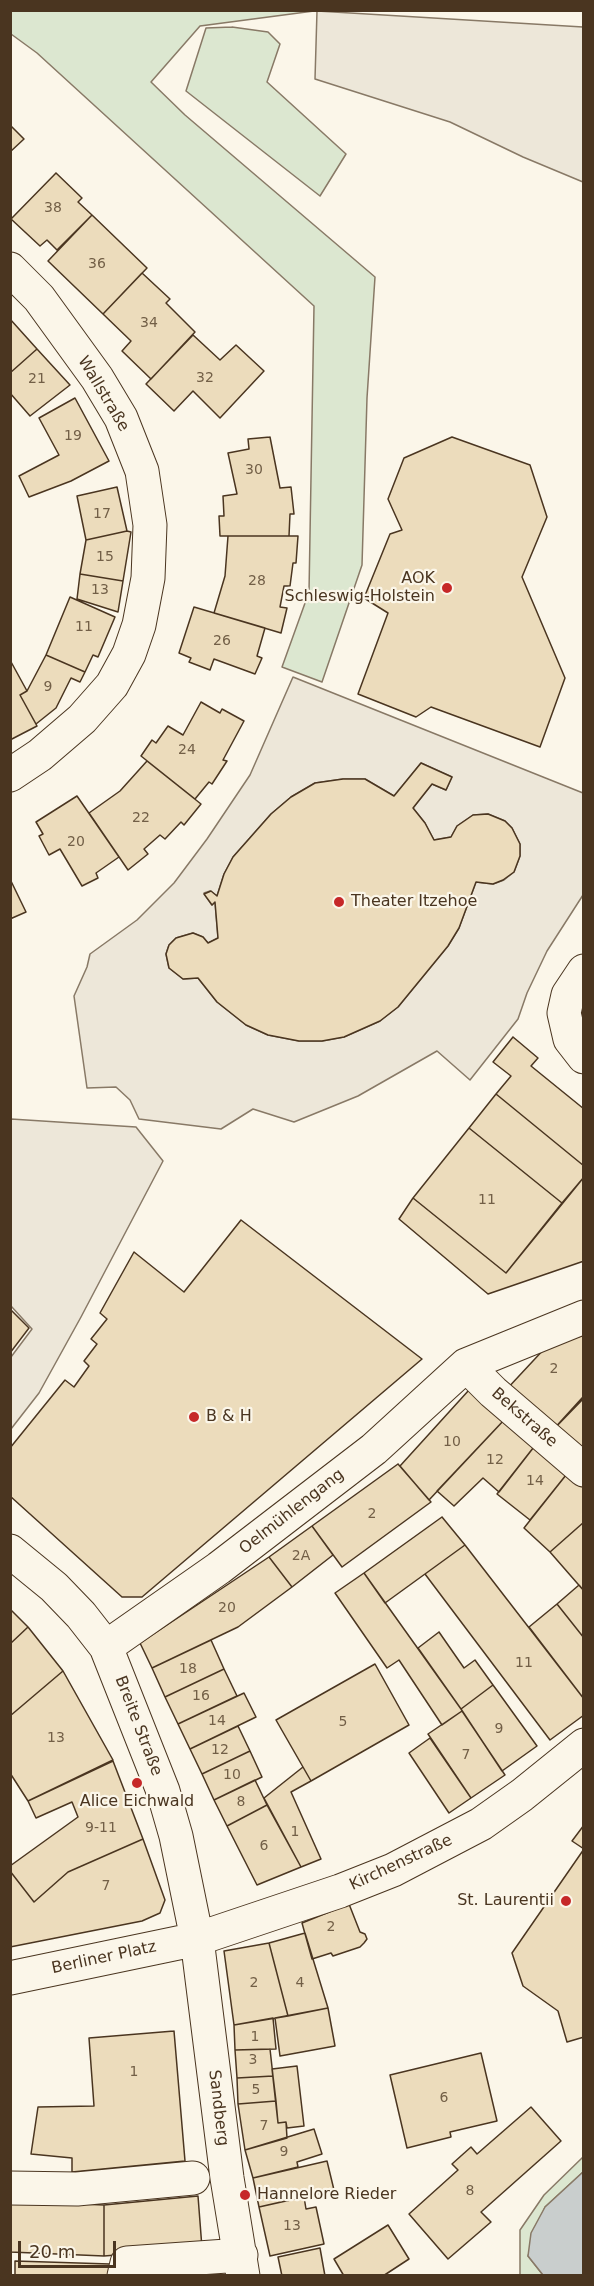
<!DOCTYPE html>
<html>
<head>
<meta charset="utf-8">
<style>
  body { margin:0 }
  #map { position:relative; width:594px; height:2286px; overflow:hidden; background:#fbf6e9; font-family:"DejaVu Sans",sans-serif }
  canvas { display:block }
  .frame { position:absolute; inset:0; border:12px solid #4a3520; pointer-events:none }
  .scale { position:absolute; left:18px; top:2241px; width:98px; height:27px; box-sizing:border-box; border:3px solid #4a3520; border-top:0; padding-left:8px; font-size:18px; line-height:21px; white-space:nowrap; color:#4a3520; -webkit-text-stroke:4px #fbf6e9; paint-order:stroke }
</style>
</head>
<body>
<div id="map">
<canvas width="594" height="2286"></canvas>
<div class="frame"></div>
<div class="scale">20 m</div>
</div>
<script>
const g = document.querySelector('canvas').getContext('2d');
g.lineJoin = 'round';
function paint(path, color) { g.fillStyle = color; g.fill(path, 'evenodd'); }
const toPath = rows => new Path2D(rows.map(r => 'M' + r).join(''));
function strokePath(path, color, width, dash) { g.strokeStyle = color; g.lineWidth = width; g.lineCap = dash ? 'butt' : 'round'; g.setLineDash(dash || []); g.stroke(path); }
function write(font, color, halo, rows, align = 'center') {
  g.font = font + ' "DejaVu Sans",sans-serif'; g.lineWidth = 4.5; g.setLineDash([]); g.textBaseline = 'middle'; g.strokeStyle = halo; g.fillStyle = color; for (const [text, x, y, turn = 0] of rows) {
    g.save(); g.translate(x, y); g.rotate((+turn || 0) * Math.PI / 180); g.textAlign = isNaN(turn) ? turn : align; if (halo) g.strokeText(text, 0, 0); g.fillText(text, 0, 0); g.restore();
  }
}
const green = toPath([
  [11,10,314,11,200,26,151,82,185,115,375,277,367,398,362,565,322,682,282,667,309,592,314,306,37,53,11,34,11,10],
  [232,27,268,32,280,44,267,82,346,154,320,196,186,91,206,28,232,27],
  [583,2157,583,2172,545,2207,528,2256,543,2275,520,2276,520,2230,544,2195,583,2157]
]);
paint(green, '#dce7d0');
strokePath(green, '#887966', 1.5);
const parking = toPath([
  [317,11,583,27,583,182,523,157,450,122,315,79,317,11],
  [293,677,583,793,583,895,547,951,527,993,518,1019,470,1080,437,1051,358,1096,294,1122,253,1109,221,1129,139,1119,130,1100,116,1087,87,1088,74,996,87,967,90,954,137,920,174,883,207,839,250,775,293,677],
  [421,763,452,777,446,790,432,784,413,808,425,823,434,840,451,837,457,826,473,815,488,814,505,821,512,828,520,844,520,856,514,872,504,880,493,884,476,882,459,928,448,946,398,1007,380,1021,344,1037,322,1041,299,1041,268,1035,246,1025,217,1002,198,978,183,979,169,968,166,954,169,945,176,938,193,933,203,937,208,943,218,938,215,902,212,905,204,893,210,891,217,896,224,874,233,857,271,814,291,797,315,783,343,779,365,779,394,796,421,763],
  [11,1119,136,1127,163,1161,81,1317,39,1393,11,1429,11,1357,32,1329,11,1306,11,1119]
]);
paint(parking, '#ede7d9');
strokePath(parking, '#887966', 1.5);
const water = toPath([
  [583,2172,583,2275,543,2275,528,2256,531,2233,545,2207,583,2172]
]);
paint(water, '#c9cecd');
strokePath(water, '#887966', 1.5);
const building = toPath([
  [10,125,24,139,10,152,10,125],
  [56,173,82,198,78,202,92,215,57,250,47,240,40,246,11,219,56,173],
  [92,215,147,268,103,314,48,261,92,215],
  [142,273,170,299,166,303,195,332,151,379,122,351,131,341,103,314,142,273],
  [10,319,37,349,10,373,10,319],
  [193,335,220,360,236,345,264,371,220,418,193,391,174,411,146,384,193,335],
  [37,349,70,385,30,416,10,393,10,373,37,349],
  [75,398,109,461,71,481,29,497,19,476,59,455,39,418,75,398],
  [270,437,280,488,291,487,294,514,290,514,289,536,220,536,219,516,224,516,223,496,237,494,228,453,249,449,248,439,270,437],
  [452,437,530,465,547,517,522,577,565,678,540,747,431,707,416,717,358,694,388,613,364,598,390,534,402,530,388,499,404,458,452,437],
  [117,487,127,531,86,540,77,496,117,487],
  [127,531,131,532,123,581,80,574,86,540,127,531],
  [228,536,298,536,296,563,293,563,290,586,284,586,280,607,287,608,281,633,214,613,225,576,228,536],
  [80,574,123,581,118,612,77,599,80,574],
  [70,597,115,617,98,657,93,655,85,672,46,655,70,597],
  [194,607,265,628,257,656,262,658,255,674,214,659,210,670,189,662,191,658,179,653,194,607],
  [46,655,85,672,80,682,71,678,56,708,36,724,20,695,27,691,46,655],
  [10,660,27,691,20,695,37,726,10,740,10,660],
  [201,702,220,713,222,709,244,721,223,760,227,761,212,784,209,782,195,799,141,756,152,740,156,743,168,726,183,735,201,702],
  [147,761,201,804,184,825,181,822,165,839,160,835,144,849,148,854,128,870,89,813,120,791,147,761],
  [421,763,452,777,446,790,432,784,413,808,425,823,434,840,451,837,457,826,473,815,488,814,505,821,512,828,520,844,520,856,514,872,503,880,493,884,476,882,459,928,448,946,398,1007,380,1021,344,1037,322,1041,299,1041,268,1035,246,1025,217,1002,198,978,183,979,169,968,166,954,169,945,176,938,193,933,203,937,208,943,218,938,215,902,212,905,204,894,211,891,217,896,224,874,233,857,271,814,291,797,315,783,343,779,365,779,394,796,421,763],
  [77,796,119,857,96,873,98,878,82,886,60,849,49,855,39,836,43,834,36,822,77,796],
  [10,879,26,912,10,919,10,879],
  [513,1037,538,1058,531,1066,584,1109,584,1166,496,1094,511,1076,493,1062,513,1037],
  [496,1094,584,1166,584,1177,562,1203,469,1128,496,1094],
  [469,1128,562,1203,506,1273,413,1198,469,1128],
  [584,1177,584,1261,488,1294,399,1219,413,1198,506,1273,584,1177],
  [241,1220,422,1359,142,1597,122,1597,10,1496,10,1448,65,1380,74,1387,89,1366,84,1361,97,1344,91,1339,107,1319,100,1313,134,1252,184,1292,241,1220],
  [10,1309,29,1328,10,1353,10,1309],
  [584,1335,584,1398,551,1432,505,1391,546,1347,584,1335],
  [469,1390,505,1419,429,1500,400,1466,469,1390],
  [582,1398,584,1398,584,1461,551,1432,582,1398],
  [505,1419,537,1443,499,1492,483,1478,454,1506,437,1491,505,1419],
  [537,1443,570,1470,530,1520,497,1494,537,1443],
  [398,1464,431,1502,342,1567,312,1526,398,1464],
  [570,1470,584,1481,584,1522,550,1552,524,1528,570,1470],
  [442,1517,465,1545,385,1603,364,1573,442,1517],
  [584,1522,584,1591,550,1552,584,1522],
  [312,1526,333,1555,292,1587,269,1557,312,1526],
  [465,1545,584,1699,584,1715,550,1740,425,1574,465,1545],
  [269,1557,292,1587,238,1627,152,1668,140,1643,269,1557],
  [364,1573,461,1709,462,1711,442,1725,399,1660,387,1668,335,1593,364,1573],
  [579,1585,584,1591,584,1638,557,1604,579,1585],
  [557,1604,584,1638,584,1699,529,1627,557,1604],
  [10,1609,28,1627,10,1644,10,1609],
  [28,1627,63,1671,10,1716,10,1644,28,1627],
  [439,1632,464,1668,475,1660,493,1685,461,1709,418,1648,439,1632],
  [211,1640,224,1669,165,1697,152,1668,211,1640],
  [375,1664,409,1725,311,1781,276,1720,375,1664],
  [224,1669,237,1696,178,1724,165,1697,224,1669],
  [63,1671,113,1760,28,1801,10,1773,10,1716,63,1671],
  [493,1685,537,1746,502,1771,461,1709,493,1685],
  [244,1693,256,1717,190,1749,178,1724,244,1693],
  [462,1711,505,1775,471,1798,428,1734,462,1711],
  [238,1726,250,1751,202,1774,190,1749,238,1726],
  [430,1738,471,1798,449,1813,409,1753,430,1738],
  [250,1751,262,1777,214,1800,202,1774,250,1751],
  [113,1761,143,1839,68,1872,34,1902,10,1871,10,1866,78,1817,72,1802,36,1818,28,1801,113,1761],
  [303,1767,311,1781,291,1792,321,1859,301,1867,264,1798,303,1767],
  [255,1780,267,1805,227,1826,214,1800,255,1780],
  [267,1805,301,1867,257,1885,227,1826,267,1805],
  [584,1825,584,1849,572,1841,584,1825],
  [143,1839,165,1900,160,1913,142,1921,10,1947,10,1871,34,1902,68,1872,143,1839],
  [584,1849,584,2037,567,2042,558,2011,523,1986,512,1953,584,1849],
  [349,1904,360,1932,365,1934,367,1939,364,1943,360,1947,333,1956,331,1953,312,1959,302,1923,349,1904],
  [305,1933,328,2008,288,2016,269,1943,305,1933],
  [269,1943,288,2016,234,2025,224,1951,269,1943],
  [328,2008,335,2046,280,2056,275,2018,328,2008],
  [273,2018,276,2049,235,2050,234,2025,273,2018],
  [174,2031,185,2161,72,2172,72,2158,31,2154,38,2107,94,2106,89,2038,174,2031],
  [270,2049,273,2076,237,2078,235,2050,270,2049],
  [481,2053,497,2121,450,2132,451,2137,407,2148,390,2075,481,2053],
  [297,2066,304,2126,287,2128,286,2122,278,2123,272,2069,297,2066],
  [273,2076,276,2101,238,2104,237,2078,273,2076],
  [276,2101,278,2123,286,2122,287,2138,245,2150,238,2104,276,2101],
  [531,2107,561,2141,481,2212,491,2222,448,2259,409,2214,458,2170,452,2164,471,2147,477,2154,531,2107],
  [314,2129,322,2154,297,2162,298,2167,253,2178,245,2150,314,2129],
  [327,2161,334,2190,259,2207,253,2178,327,2161],
  [198,2196,202,2248,104,2256,104,2205,198,2196],
  [304,2197,306,2209,316,2207,324,2244,270,2256,259,2207,304,2197],
  [10,2201,104,2205,104,2256,10,2252,10,2201],
  [388,2225,409,2259,383,2276,344,2276,334,2259,388,2225],
  [320,2248,325,2276,282,2276,278,2257,320,2248],
  [15,2261,110,2264,108,2276,15,2276,15,2261]
]);
paint(building, '#ecdcbc');
strokePath(building, '#4a3520', 1.5);
const minor = toPath([
  [10,269,39,298,97,378,121,418,142,471,150,525,148,578,139,625,129,654,112,685,82,719,40,755,10,775],
  [584,971,568,995,564,1013,570,1039,584,1057],
  [466,1365,493,1392,584,1470],
  [10,1551,54,1587,81,1615,106,1647,163,1791,176,1836,197,1939,227,2178,243,2276],
  [106,1647,219,1568,374,1449,466,1365,584,1317],
  [10,1978,197,1939,340,1891,393,1870,481,1824,522,1795,584,1745],
  [10,2188,77,2189,193,2178],
  [124,2276,127,2263,241,2255]
]);
strokePath(minor, '#4a3520', 35);
strokePath(minor, '#fbf6e9', 33);
for (const [x, y, r, color] of [
  [447,588,6,"#c62828"],
  [339,902,6,"#c62828"],
  [194,1417,6,"#c62828"],
  [137,1783,6,"#c62828"],
  [566,1901,6,"#c62828"],
  [245,2195,6,"#c62828"]
]) { const dot = new Path2D(); dot.arc(x, y, r, 0, 2 * Math.PI); g.fillStyle = color; g.fill(dot); strokePath(dot, '#fbf6e9', 2); }
write('14px', '#725f47', null, [
  ["38",53,208],
  ["36",97,264],
  ["34",149,323],
  ["32",205,378],
  ["21",37,379],
  ["19",73,436],
  ["30",254,470],
  ["17",102,514],
  ["15",105,557],
  ["28",257,581],
  ["13",100,590],
  ["11",84,627],
  ["26",222,641],
  ["9",48,687],
  ["24",187,750],
  ["22",141,818],
  ["20",76,842],
  ["11",487,1200],
  ["2",554,1369],
  ["10",452,1442],
  ["12",495,1460],
  ["14",535,1481],
  ["2",372,1514],
  ["2A",301,1556],
  ["20",227,1608],
  ["11",524,1663],
  ["18",188,1669],
  ["16",201,1696],
  ["14",217,1721],
  ["5",343,1722],
  ["9",499,1729],
  ["13",56,1738],
  ["12",220,1750],
  ["7",466,1755],
  ["10",232,1775],
  ["8",241,1802],
  ["9-11",101,1828],
  ["1",295,1832],
  ["6",264,1846],
  ["7",106,1886],
  ["2",331,1927],
  ["2",254,1983],
  ["4",300,1983],
  ["1",255,2037],
  ["3",253,2060],
  ["1",134,2072],
  ["5",256,2090],
  ["6",444,2098],
  ["7",264,2126],
  ["9",284,2152],
  ["8",470,2191],
  ["13",292,2226]
]);
write('16px', '#4a3520', '#fbf6e9', [
  ["Wallstraße",103,394,59],
  ["Bekstraße",524,1418,41],
  ["Oelmühlengang",292,1512,-38],
  ["Breite Straße",138,1726,69],
  ["Kirchenstraße",401,1863,-25],
  ["Berliner Platz",104,1958,-12],
  ["Sandberg",218,2108,83]
]);
write('16px', '#4a3520', '#fbf6e9', [
  ["AOK",435,579,"right"],
  ["Schleswig-Holstein",435,597,"right"],
  ["Theater Itzehoe",351,902],
  ["B & H",206,1417],
  ["Alice Eichwald",137,1802,"center"],
  ["St. Laurentii",554,1901,"right"],
  ["Hannelore Rieder",257,2195]
], 'left');
</script>
</body>
</html>
